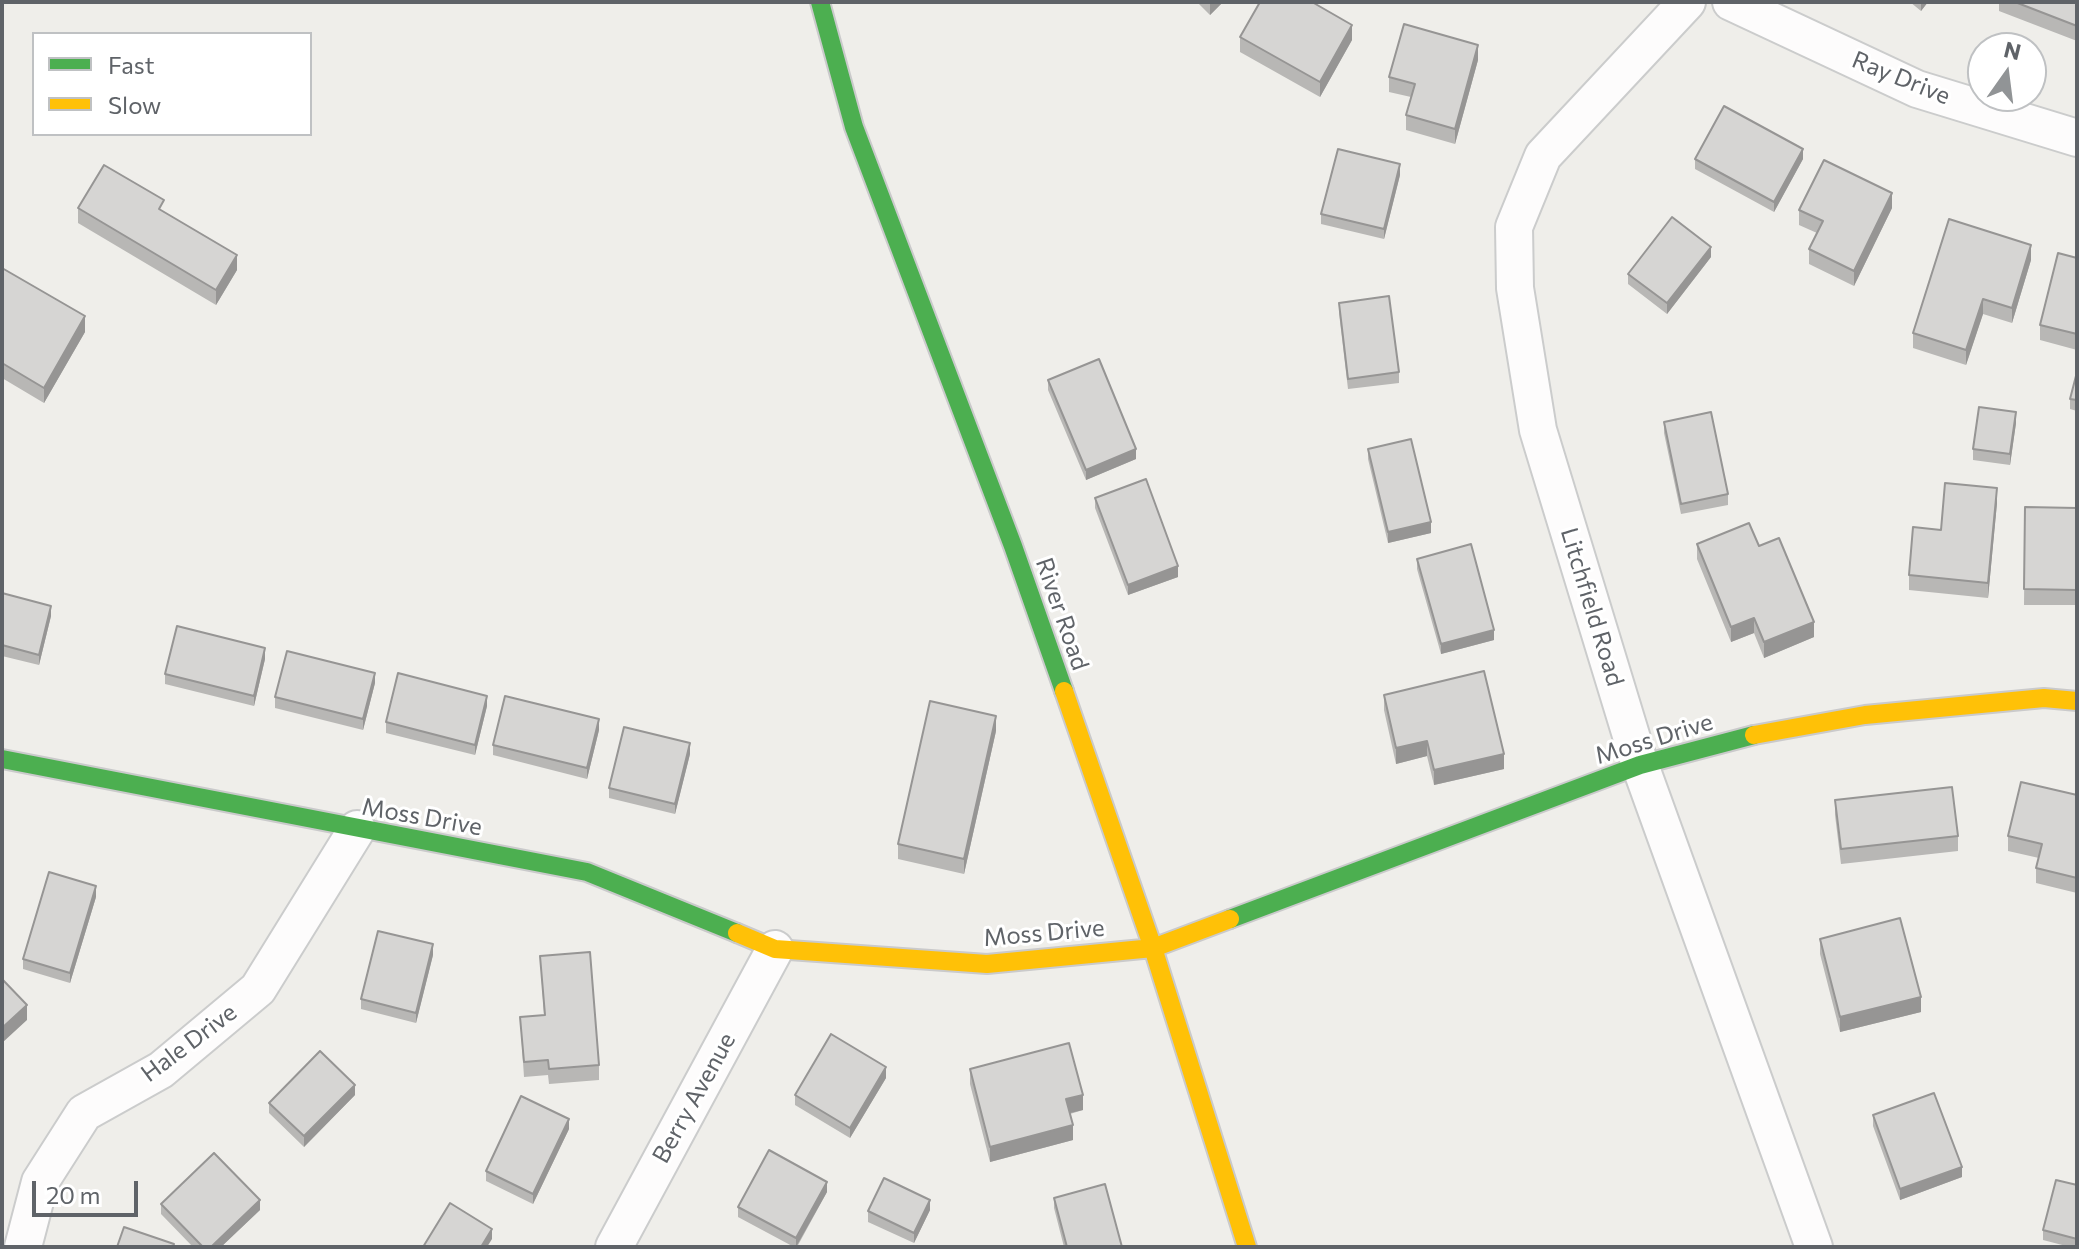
<!DOCTYPE html>
<html>
<head>
<meta charset="utf-8">
<style>
  body { margin:0 }
  #map { position:relative; width:2079px; height:1249px; overflow:hidden; background:#efeeea; font-family:Commissioner,sans-serif }
  canvas { display:block }
  .frame { position:absolute; inset:0; border:4px solid #5f6368; pointer-events:none }
  .legend { position:absolute; left:32px; top:32px; width:280px; height:104px; box-sizing:border-box; background:#fff; border:2px solid #bfc1c3; margin:0; padding:10px 14px; list-style:none; font-size:24px; color:#5f6368 }
  .legend li { display:flex; align-items:center; gap:16px; height:40px }
  .legend b { width:40px; border:2px solid #bfc1c3 }
  .north { position:absolute; left:1967px; top:32px; width:80px; height:80px; box-sizing:border-box; background:#fff; border:2px solid #bfc1c3; border-radius:50%; rotate:14deg; font-size:22px; font-weight:700; line-height:32px; text-align:center; color:#5f6368 }
  .north::after { content:''; display:block; margin:auto; width:28px; height:36px; background:#919496; clip-path:polygon(50% 0,100% 100%,50% 72%,0 100%) }
  .scale { position:absolute; left:32px; top:1181px; width:106px; height:36px; box-sizing:border-box; border:4px solid #5f6368; border-top:0; padding-left:10px; font-size:24px; line-height:28px; white-space:nowrap; color:#5f6368; -webkit-text-stroke:6px #fff; paint-order:stroke }
</style>
</head>
<body>
<div id="map">
<canvas width="2079" height="1249"></canvas>
<div class="frame"></div>
<ul class="legend">
<li><b style="height:10px;background:#4caf50"></b>Fast</li>
<li><b style="height:10px;background:#ffc107"></b>Slow</li>
</ul>
<div class="north">N</div>
<div class="scale">20 m</div>
</div>
<script>
const g = document.querySelector('canvas').getContext('2d');
g.lineJoin = 'round';
const toPath = rows => new Path2D(rows.map(r => 'M' + r).join(''));
function strokePath(path, color, width, dash) { g.strokeStyle = color; g.lineWidth = width; g.lineCap = dash ? 'butt' : 'round'; g.setLineDash(dash || []); g.stroke(path); }
function paint(path, color) { g.fillStyle = color; g.fill(path, 'evenodd'); }
function write(font, color, halo, rows, align = 'center') {
  g.font = font + ' Commissioner,sans-serif'; g.lineWidth = 6; g.setLineDash([]); g.textBaseline = 'middle'; g.strokeStyle = halo; g.fillStyle = color; for (const [text, x, y, turn = 0] of rows) {
    g.save(); g.translate(x, y); g.rotate((+turn || 0) * Math.PI / 180); g.textAlign = isNaN(turn) ? turn : align; if (halo) g.strokeText(text, 0, 0); g.fillText(text, 0, 0); g.restore();
  }
}
const street = toPath([
  [1687,2,1543,156,1514,227,1515,288,1538,430,1640,765,1814,1247],
  [1731,2,1917,89,2077,138],
  [23,1247,40,1182,84,1113,161,1070,258,989,357,829],
  [614,1247,775,949]
]);
const fast = toPath([
  [820,2,854,127,1013,546,1064,691],
  [2,759,587,872,737,933],
  [1230,919,1640,765,1754,735]
]);
const slow = toPath([
  [1064,691,1153,948,1247,1247],
  [1754,735,1865,715,2044,698,2077,701],
  [737,933,775,949,987,964,1153,948,1230,919]
]);
strokePath(street, '#cbcccc', 40);
strokePath(fast, '#cacacb', 22);
strokePath(slow, '#cacacb', 22);
strokePath(street, '#fdfcfc', 36);
strokePath(fast, '#4caf50', 18);
strokePath(slow, '#ffc107', 18);
paint(toPath([
  [1197,2,1223,2,1210,15],
  [1910,2,1928,2,1921,11],
  [1999,2,2077,2,2077,41,1999,11],
  [1240,37,1352,40,1320,97,1240,52],
  [1478,60,1455,144,1406,130,1406,115,1411,97,1389,92,1389,77],
  [1695,159,1803,159,1774,212,1695,169],
  [1400,175,1384,239,1321,224,1321,214],
  [78,208,237,270,216,305,78,223],
  [1892,208,1854,286,1809,264,1809,249,1817,233,1799,225,1799,210],
  [1711,257,1667,314,1628,284,1628,274],
  [2077,258,2077,350,2040,340,2040,325],
  [2031,260,2012,323,1983,314,1966,365,1913,348,1913,333],
  [2,268,85,332,44,403,2,378],
  [1339,303,1399,372,1399,383,1348,389,1339,313],
  [2077,372,2077,411,2070,409,2070,399],
  [1048,380,1136,459,1086,480,1048,390],
  [1664,422,1728,494,1728,505,1681,514,1664,433],
  [2016,423,2010,465,1973,460,1973,449],
  [1368,449,1431,533,1388,543,1368,459],
  [1095,498,1178,577,1128,595,1095,508],
  [1997,503,1988,598,1909,590,1909,575,1941,530],
  [2025,507,2077,508,2077,605,2024,605],
  [1697,544,1759,546,1814,637,1764,658,1754,633,1731,642,1697,559],
  [1417,559,1494,640,1441,654,1417,569],
  [2,593,51,616,39,665,2,656],
  [265,659,254,706,165,684,165,674],
  [375,683,363,730,275,708,275,697],
  [1384,695,1504,769,1434,785,1427,756,1396,764,1384,710],
  [487,706,475,755,386,733,386,722],
  [599,730,587,779,493,755,493,745],
  [996,731,964,874,898,859,898,844],
  [690,754,675,814,609,798,609,788],
  [2077,795,2077,893,2036,883,2036,868,2039,858,2008,851,2008,836],
  [1835,800,1958,836,1958,851,1841,864,1835,815],
  [96,897,70,983,23,969,23,959],
  [1820,939,1921,1012,1840,1032,1820,954],
  [433,955,416,1023,361,1009,361,999],
  [540,956,599,1065,599,1080,549,1084,548,1075,524,1077,520,1017,544,1015],
  [970,1069,1083,1110,1070,1114,1073,1140,990,1162,970,1084],
  [886,1078,850,1138,795,1105,795,1095],
  [355,1095,304,1147,269,1113,269,1103],
  [1873,1115,1962,1177,1900,1200,1873,1126],
  [569,1129,533,1204,486,1181,486,1171],
  [2077,1185,2077,1247,2070,1247,2043,1240,2043,1230],
  [827,1192,797,1247,794,1247,738,1217,738,1207],
  [1054,1198,1122,1247,1064,1247,1054,1208],
  [161,1204,260,1210,221,1247,193,1247,161,1214],
  [930,1210,914,1243,868,1222,868,1211]
]), '#b8b7b5');
paint(toPath([
  [1210,2,1223,2,1210,15],
  [1921,2,1928,2,1921,11],
  [1352,25,1352,40,1320,97,1320,82],
  [1478,45,1478,60,1455,144,1455,129],
  [1803,149,1803,159,1774,212,1774,202],
  [1400,164,1400,175,1384,239,1384,229],
  [1892,193,1892,208,1854,286,1854,271],
  [2031,245,2031,260,2012,323,2012,308],
  [1711,247,1711,257,1667,314,1667,303],
  [237,255,237,270,216,305,216,290],
  [1983,299,1983,314,1966,365,1966,350],
  [85,316,85,332,44,403,44,388],
  [2016,412,2016,423,2010,465,2010,454],
  [1136,449,1136,459,1086,480,1086,470],
  [1997,488,1997,503,1988,598,1988,583],
  [1431,522,1431,533,1388,543,1388,532],
  [1178,566,1178,577,1128,595,1128,585],
  [51,606,51,616,39,665,39,655],
  [1754,618,1754,633,1731,642,1731,627],
  [1814,622,1814,637,1764,658,1764,642],
  [1494,630,1494,640,1441,654,1441,644],
  [265,648,265,659,254,706,254,696],
  [375,673,375,683,363,730,363,719],
  [487,696,487,706,475,755,475,745],
  [996,716,996,731,964,874,964,859],
  [599,719,599,730,587,779,587,768],
  [1427,741,1427,756,1396,764,1396,748],
  [690,743,690,754,675,814,675,804],
  [1504,754,1504,769,1434,785,1434,770],
  [96,886,96,897,70,983,70,973],
  [433,944,433,955,416,1023,416,1013],
  [1921,997,1921,1012,1840,1032,1840,1017],
  [27,1005,27,1020,2,1043,2,1028],
  [886,1067,886,1078,850,1138,850,1128],
  [355,1085,355,1095,304,1147,304,1136],
  [1083,1095,1083,1110,1066,1114,1066,1099],
  [569,1119,569,1129,533,1204,533,1194],
  [1073,1125,1073,1140,990,1162,990,1147],
  [1962,1167,1962,1177,1900,1200,1900,1189],
  [827,1182,827,1192,796,1247,796,1238],
  [260,1200,260,1210,221,1247,211,1247],
  [930,1200,930,1210,914,1243,914,1233],
  [492,1229,492,1239,487,1247,481,1247]
]), '#969594');
const building = toPath([
  [1260,2,1312,2,1352,25,1320,82,1240,37,1260,2],
  [2015,2,2077,2,2077,26,2015,2],
  [1404,24,1478,45,1455,129,1406,115,1415,84,1389,77,1404,24],
  [1724,106,1803,149,1774,202,1695,159,1724,106],
  [1338,149,1400,164,1384,229,1321,214,1338,149],
  [1824,160,1892,193,1854,271,1809,249,1823,221,1799,210,1824,160],
  [104,165,164,200,159,209,237,255,216,290,78,208,104,165],
  [1672,217,1711,247,1667,303,1628,274,1672,217],
  [1949,219,2031,245,2012,308,1983,299,1966,350,1913,333,1949,219],
  [2058,253,2077,258,2077,334,2040,325,2058,253],
  [2,268,85,316,44,388,2,363,2,268],
  [1389,296,1399,372,1348,379,1339,303,1389,296],
  [1099,359,1136,449,1086,470,1048,380,1099,359],
  [2077,372,2077,400,2070,399,2077,372],
  [1979,407,2016,412,2010,454,1973,449,1979,407],
  [1711,412,1728,494,1681,504,1664,422,1711,412],
  [1411,439,1431,522,1388,532,1368,449,1411,439],
  [1146,479,1178,566,1128,585,1095,498,1146,479],
  [1945,483,1997,488,1988,583,1909,575,1913,527,1941,530,1945,483],
  [2025,507,2077,508,2077,590,2024,589,2025,507],
  [1749,523,1759,546,1779,538,1814,622,1764,642,1754,618,1731,627,1697,544,1749,523],
  [1471,544,1494,630,1441,644,1417,559,1471,544],
  [2,593,51,606,39,655,2,645,2,593],
  [177,626,265,648,254,696,165,674,177,626],
  [287,651,375,673,363,719,275,697,287,651],
  [1484,671,1504,754,1434,770,1427,741,1396,748,1384,695,1484,671],
  [398,673,487,696,475,745,386,722,398,673],
  [505,696,599,719,587,768,493,745,505,696],
  [930,701,996,716,964,859,898,844,930,701],
  [624,727,690,743,675,804,609,788,624,727],
  [2021,782,2077,795,2077,878,2036,868,2042,844,2008,836,2021,782],
  [1952,787,1958,836,1841,849,1835,800,1952,787],
  [49,872,96,886,70,973,23,959,49,872],
  [1900,918,1921,997,1840,1017,1820,939,1900,918],
  [378,931,433,944,416,1013,361,999,378,931],
  [590,952,599,1065,549,1069,548,1060,524,1062,520,1017,545,1015,540,956,590,952],
  [2,979,27,1005,2,1028,2,979],
  [831,1034,886,1067,850,1128,795,1095,831,1034],
  [1069,1043,1083,1095,1066,1099,1073,1125,990,1147,970,1069,1069,1043],
  [320,1051,355,1085,304,1136,269,1103,320,1051],
  [1934,1093,1962,1167,1900,1189,1873,1115,1934,1093],
  [521,1096,569,1119,533,1194,486,1171,521,1096],
  [769,1150,827,1182,796,1238,738,1207,769,1150],
  [214,1153,260,1200,211,1247,203,1247,161,1204,214,1153],
  [884,1178,930,1200,914,1233,868,1211,884,1178],
  [2056,1180,2077,1185,2077,1239,2043,1230,2056,1180],
  [1105,1184,1122,1247,1067,1247,1054,1198,1105,1184],
  [450,1203,492,1229,481,1247,423,1247,450,1203],
  [124,1227,174,1244,173,1247,117,1247,124,1227]
]);
paint(building, '#d6d5d3');
strokePath(building, '#969594', 2);
write('24px', '#5f6368', '#fff', [
  ["Ray Drive",1901,78,22],
  ["Litchfield Road",1592,607,73],
  ["River Road",1062,614,71],
  ["Moss Drive",1654,739,-17],
  ["Moss Drive",422,817,10],
  ["Moss Drive",1044,933,-5],
  ["Hale Drive",189,1043,-37],
  ["Berry Avenue",694,1098,-61]
]);
</script>
</body>
</html>
